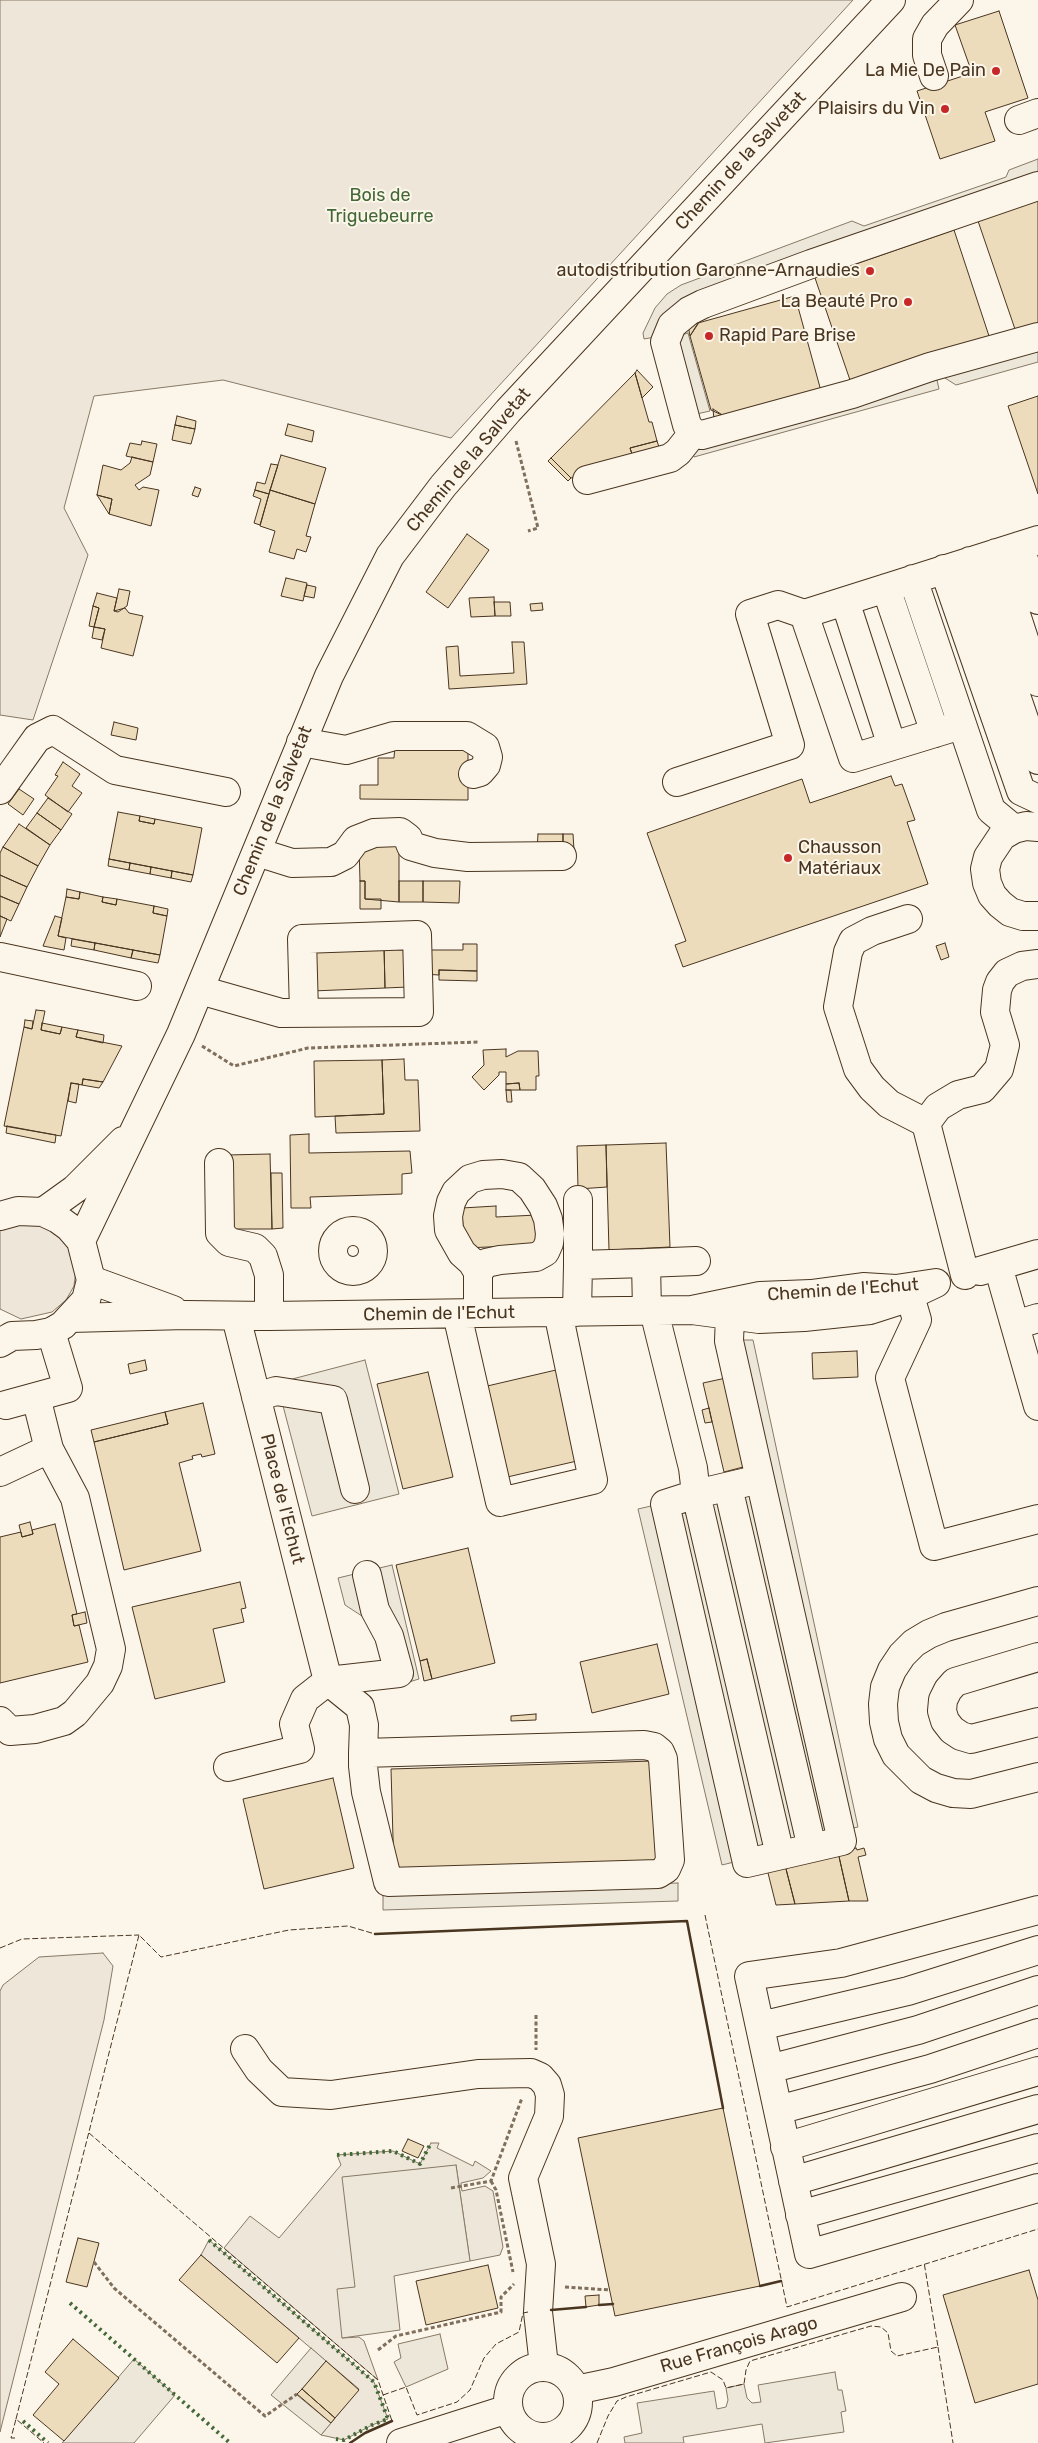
<!DOCTYPE html>
<html>
<head>
<meta charset="utf-8">
<style>
  body { margin:0 }
  canvas { display:block; background:#fbf6e9 }
</style>
</head>
<body>
<canvas width="1038" height="2443"></canvas>
<script>
const g = document.querySelector('canvas').getContext('2d');
g.lineJoin = 'round';
function paint(path, color) { g.fillStyle = color; g.fill(path, 'evenodd'); }
const toPath = rows => new Path2D(rows.map(r => 'M' + r).join(''));
function strokePath(path, color, width, dash) { g.strokeStyle = color; g.lineWidth = width; g.lineCap = dash ? 'butt' : 'round'; g.setLineDash(dash || []); g.stroke(path); }
function write(font, color, halo, rows, align = 'center') {
  g.font = font + ' Rubik,sans-serif'; g.lineWidth = 4; g.setLineDash([]); g.textBaseline = 'middle'; g.strokeStyle = halo; g.fillStyle = color; for (const [text, x, y, turn = 0] of rows) {
    g.save(); g.translate(x, y); g.rotate((+turn || 0) * Math.PI / 180); g.textAlign = isNaN(turn) ? turn : align; if (halo) g.strokeText(text, 0, 0); g.fillText(text, 0, 0); g.restore();
  }
}
const green = toPath([
  [0,0,853,0,451,438,223,380,94,396,64,508,88,555,33,720,0,715,0,0],
  [15,1224,43,1225,67,1242,76,1270,74,1286,66,1300,52,1312,21,1319,0,1309,0,1230,15,1224],
  [103,1953,113,1966,104,2020,0,2432,0,1991,3,1985,39,1957,103,1953],
  [431,2143,439,2143,437,2148,473,2166,475,2161,491,2171,483,2178,461,2183,462,2191,485,2186,493,2191,503,2247,500,2255,470,2261,456,2165,355,2287,342,2338,359,2337,364,2341,378,2380,224,2248,250,2216,279,2238,341,2165,337,2155,393,2151,420,2164,431,2143],
  [209,2240,374,2382,388,2419,372,2425,344,2440,321,2435,359,2389,201,2255,209,2240]
]);
paint(green, '#ede6d9');
strokePath(green, '#887966', 1);
const parking = toPath([
  [1038,159,1038,176,660,336,644,339,643,333,655,308,667,294,681,285,852,221,864,226,1006,177,1009,170,1038,159],
  [688,333,710,411,692,415,671,338,688,333],
  [1038,345,1038,362,956,385,937,373,1038,345],
  [937,380,939,389,694,457,691,448,937,380],
  [735,1340,753,1340,858,1827,843,1830,735,1340],
  [365,1360,399,1494,312,1516,277,1383,365,1360],
  [759,1481,842,1835,722,1865,638,1509,759,1481],
  [392,1565,419,1679,392,1687,380,1642,365,1618,345,1605,338,1578,392,1565],
  [678,1883,678,1901,383,1910,383,1893,678,1883],
  [456,2165,470,2261,394,2276,400,2330,342,2338,337,2289,355,2287,342,2177,456,2165],
  [440,2334,448,2369,406,2387,394,2362,401,2358,398,2344,440,2334],
  [311,2348,326,2361,297,2395,331,2423,321,2435,271,2395,311,2348],
  [134,2359,175,2395,134,2443,62,2443,134,2359],
  [835,2372,838,2390,842,2390,846,2411,841,2412,844,2432,765,2443,762,2424,683,2437,684,2443,625,2443,624,2437,642,2433,637,2403,714,2391,717,2409,726,2407,728,2400,726,2388,744,2384,747,2398,752,2403,761,2402,758,2385,835,2372]
]);
paint(parking, '#ede7d9');
strokePath(parking, '#887966', 1);
const building = toPath([
  [999,11,1028,98,985,112,995,141,940,159,917,91,972,73,955,25,999,11],
  [1038,200,1038,328,1017,335,978,221,1038,200],
  [954,230,989,336,851,383,815,278,954,230],
  [795,296,821,391,724,416,711,410,690,336,698,323,795,296],
  [698,323,698,324,690,336,688,325,698,323],
  [637,370,653,387,642,398,635,373,637,370],
  [635,373,649,422,652,422,657,441,630,448,634,460,571,478,551,458,635,373],
  [1038,396,1038,494,1008,406,1038,396],
  [713,409,724,416,714,420,713,409],
  [177,416,196,421,195,429,175,425,177,416],
  [288,424,314,431,312,442,285,435,288,424],
  [175,425,195,429,191,444,172,440,175,425],
  [142,441,157,444,153,462,126,456,130,443,141,445,142,441],
  [657,441,661,453,634,460,630,448,657,441],
  [281,455,326,468,315,504,270,490,281,455],
  [132,457,153,462,150,475,135,485,139,490,143,487,159,490,151,526,109,514,112,499,97,495,103,465,121,470,130,463,132,457],
  [551,458,571,478,568,481,548,461,551,458],
  [271,464,278,465,269,494,255,490,257,482,265,484,271,464],
  [195,487,201,489,198,497,192,495,195,487],
  [255,490,269,494,260,525,254,523,261,499,253,496,255,490],
  [270,490,315,504,306,536,311,537,306,552,297,549,294,559,269,552,275,531,260,526,270,490],
  [97,495,112,499,109,514,97,495],
  [467,534,489,550,448,608,426,592,467,534],
  [286,578,307,583,303,601,281,596,286,578],
  [307,585,316,587,314,598,304,596,307,585],
  [119,589,130,591,127,606,118,612,114,611,119,589],
  [97,593,117,598,114,611,125,608,129,613,143,616,133,656,101,648,105,629,94,627,99,608,93,606,97,593],
  [494,597,495,616,471,617,469,598,494,597],
  [494,602,510,602,511,616,495,616,494,602],
  [542,603,543,610,531,611,530,604,542,603],
  [93,606,99,608,94,627,89,626,93,606],
  [94,627,105,629,102,640,92,638,94,627],
  [512,642,524,642,527,684,449,689,446,647,458,646,460,676,514,673,512,642],
  [114,722,138,728,136,740,111,735,114,722],
  [395,745,468,746,468,800,360,799,360,785,378,785,378,758,394,758,395,745],
  [63,762,80,774,72,786,82,793,68,812,45,795,58,776,55,775,63,762],
  [891,776,895,786,902,784,915,820,907,822,928,884,683,967,675,945,686,941,647,833,802,779,810,803,891,776],
  [19,789,34,799,23,815,8,804,19,789],
  [48,798,72,814,61,830,37,813,48,798],
  [118,812,140,816,139,821,154,824,155,819,202,828,193,875,109,859,118,812],
  [37,813,61,830,50,845,26,828,37,813],
  [140,816,155,819,154,824,139,821,140,816],
  [19,824,50,845,38,866,3,847,19,824],
  [538,834,563,834,563,850,537,850,538,834],
  [563,834,573,834,574,850,563,850,563,834],
  [359,846,399,846,399,902,365,899,365,881,360,881,359,846],
  [3,847,38,866,27,887,0,875,0,853,3,847],
  [109,859,130,863,129,870,108,866,109,859],
  [130,863,151,867,150,874,129,870,130,863],
  [151,867,172,871,171,878,150,874,151,867],
  [172,871,193,875,191,882,171,878,172,871],
  [0,875,27,887,19,904,0,896,0,875],
  [360,881,365,881,365,899,381,899,381,909,360,909,360,881],
  [399,881,423,881,423,902,399,902,399,881],
  [423,881,460,881,459,903,423,902,423,881],
  [67,889,80,892,79,899,66,897,67,889],
  [80,892,103,897,102,902,116,905,117,899,154,906,153,913,167,916,160,955,58,936,66,897,79,899,80,892],
  [0,896,19,904,11,921,0,916,0,896],
  [103,897,117,899,116,905,102,902,103,897],
  [154,906,168,909,167,916,153,913,154,906],
  [0,916,7,919,0,937,0,916],
  [55,916,62,918,58,936,66,938,64,950,43,946,55,916],
  [72,939,95,943,94,950,71,946,72,939],
  [95,943,133,950,131,958,94,950,95,943],
  [945,943,949,957,941,960,936,946,945,943],
  [463,944,477,944,477,971,439,970,439,975,423,974,423,950,463,950,463,944],
  [384,946,385,988,312,991,311,948,384,946],
  [384,946,407,946,408,987,385,988,384,946],
  [133,950,160,955,158,963,131,958,133,950],
  [439,970,477,971,477,981,439,980,439,970],
  [36,1010,45,1011,41,1030,60,1034,62,1027,78,1030,76,1037,122,1046,103,1082,83,1079,82,1085,71,1083,61,1136,4,1126,24,1027,32,1029,36,1010],
  [25,1020,33,1021,32,1029,24,1027,25,1020],
  [42,1023,62,1027,60,1034,41,1030,42,1023],
  [78,1030,104,1035,103,1043,76,1037,78,1030],
  [506,1049,506,1057,518,1051,538,1051,539,1076,536,1076,536,1090,520,1090,519,1083,506,1084,506,1072,499,1072,499,1075,484,1090,472,1077,484,1065,483,1050,506,1049],
  [404,1059,405,1080,418,1080,420,1131,336,1133,335,1116,384,1114,382,1060,404,1059],
  [382,1060,384,1114,315,1117,314,1061,382,1060],
  [83,1079,103,1082,99,1088,82,1085,83,1079],
  [71,1083,79,1084,76,1103,68,1101,71,1083],
  [519,1083,520,1090,506,1090,506,1084,519,1083],
  [506,1090,511,1090,512,1102,507,1102,506,1090],
  [7,1126,56,1135,55,1143,6,1133,7,1126],
  [309,1134,309,1153,410,1151,412,1173,402,1174,402,1194,310,1197,311,1208,291,1208,290,1135,309,1134],
  [666,1143,670,1247,609,1250,606,1145,666,1143],
  [606,1145,607,1187,578,1189,577,1146,606,1145],
  [270,1154,272,1229,228,1229,227,1155,270,1154],
  [271,1173,282,1173,283,1228,272,1229,271,1173],
  [496,1206,496,1217,537,1215,537,1245,464,1248,462,1208,496,1206],
  [857,1351,858,1377,813,1379,812,1353,857,1351],
  [145,1360,147,1370,130,1374,128,1364,145,1360],
  [556,1370,577,1461,503,1478,483,1387,556,1370],
  [428,1372,453,1477,403,1489,377,1384,428,1372],
  [726,1378,747,1466,724,1472,703,1383,726,1378],
  [203,1403,215,1454,202,1457,201,1454,192,1456,193,1459,179,1463,201,1551,124,1570,94,1442,168,1424,165,1412,203,1403],
  [709,1408,712,1422,705,1423,702,1410,709,1408],
  [165,1412,168,1424,94,1442,91,1430,165,1412],
  [30,1522,33,1534,22,1537,19,1525,30,1522],
  [55,1524,77,1614,72,1615,74,1626,79,1625,88,1662,0,1683,0,1537,21,1532,22,1537,33,1534,32,1530,55,1524],
  [468,1548,495,1663,432,1679,427,1659,420,1661,396,1565,468,1548],
  [240,1582,246,1608,241,1609,244,1622,213,1629,225,1682,155,1699,132,1607,240,1582],
  [85,1612,87,1623,74,1626,72,1615,85,1612],
  [657,1644,669,1694,592,1713,580,1662,657,1644],
  [427,1659,432,1679,424,1681,420,1661,427,1659],
  [536,1714,536,1720,511,1721,511,1716,536,1714],
  [653,1761,656,1865,394,1873,391,1769,653,1761],
  [333,1778,354,1868,264,1889,243,1799,333,1778],
  [856,1848,857,1850,864,1848,866,1855,858,1857,868,1901,849,1901,838,1852,856,1848],
  [838,1852,849,1901,795,1904,785,1865,838,1852],
  [785,1865,795,1904,776,1905,767,1869,785,1865],
  [723,2108,760,2286,615,2316,578,2138,723,2108],
  [408,2139,424,2146,418,2158,402,2151,408,2139],
  [78,2238,99,2243,87,2287,66,2282,78,2238],
  [201,2255,299,2338,277,2363,179,2280,201,2255],
  [488,2265,498,2308,426,2325,416,2281,488,2265],
  [1029,2270,1038,2300,1038,2384,975,2403,943,2295,1029,2270],
  [599,2295,599,2305,586,2307,585,2296,599,2295],
  [73,2339,119,2378,64,2441,33,2415,59,2384,45,2372,73,2339],
  [326,2361,359,2390,335,2418,302,2389,326,2361],
  [302,2389,335,2418,331,2423,297,2394,302,2389]
]);
paint(building, '#ecdcbc');
strokePath(building, '#4a3520', 1);
const minor = toPath([
  [934,76,927,55,927,39,935,25,959,0],
  [1019,120,1038,113],
  [1038,186,811,264,703,304,689,311,672,325,665,342,687,425,693,433,702,435,852,394,930,367,1038,337],
  [587,480,670,458,678,452,693,433],
  [1019,546,1038,600],
  [996,553,1038,682],
  [970,561,1038,760],
  [944,569,1021,791,1038,799],
  [913,579,991,810,1014,829],
  [886,588,935,733],
  [845,601,892,746],
  [804,614,853,758,961,725],
  [301,742,346,750,394,736,467,736,485,747,488,757,486,765,480,772,473,774],
  [677,782,790,745,750,614,778,605,804,614,1038,540],
  [0,790,37,738,53,730,115,770,226,792],
  [1038,827,1026,826,1014,829,1002,836,988,857,985,869,987,883,992,895,1000,904,1010,912,1023,916,1038,916],
  [257,852,292,863,331,862,345,855,356,840,374,833,400,832,408,838,411,846,435,853,468,857,562,856],
  [908,919,872,931,853,941,848,952,838,1007,858,1069,872,1088,889,1104,926,1123,965,1275],
  [0,957,137,986],
  [200,990,281,1013,419,1012,417,935,302,939,304,1012],
  [926,1123,938,1107,958,1095,982,1089,999,1069,1005,1045,995,1012,997,990,1000,982,1007,973,1022,966,1038,964],
  [219,1163,220,1233,229,1242,255,1248,263,1256,269,1275,269,1316],
  '333 1251a20 20 0 1 1 40 0a20 20 0 1 1-40 0Z',
  [646,1263,696,1261],
  [578,1265,578,1200],
  [998,1266,1038,1406],
  [980,1271,1038,1254],
  [91,1280,173,1310],
  [910,1296,917,1320,890,1378,934,1546,1038,1519],
  [654,1311,693,1468,696,1494,760,1479,729,1341,730,1315],
  [577,1312,578,1265,646,1263,647,1311],
  [478,1313,478,1272,486,1263,500,1260,536,1257,545,1252,549,1243,550,1234,548,1219,543,1206,532,1189,519,1177,502,1174,483,1175,470,1179,456,1192,451,1202,448,1216,449,1230,462,1253,472,1262,478,1272],
  [457,1314,500,1502,593,1480,558,1312],
  [236,1317,328,1681,399,1673,389,1636,375,1610,367,1575],
  [70,1318,186,1315,269,1316,692,1310,759,1319,804,1317,870,1310,898,1301,936,1283,896,1289,863,1287,811,1294,760,1296,692,1310],
  [1015,1325,1038,1318],
  [256,1397,276,1391,333,1400,355,1489],
  [6,1405,68,1388,51,1332],
  [0,1472,49,1449],
  [760,1479,842,1841,747,1863,665,1504,696,1494,780,1855],
  [728,1487,812,1848],
  [1038,1601,946,1627,929,1634,914,1643,902,1655,892,1670,885,1687,883,1704,884,1722,888,1739,896,1755,921,1780,936,1788,953,1793,971,1794,1038,1777],
  [1038,1657,955,1682,948,1690,943,1700,942,1711,945,1721,952,1730,961,1736,971,1739,1038,1722],
  [0,1721,10,1731,35,1729,64,1721,75,1713,100,1683,108,1666,111,1649,75,1498,49,1449,36,1397],
  [228,1767,300,1749,294,1724,305,1699,328,1681,360,1707,364,1725,363,1753,363,1766,366,1792,388,1882,658,1874,666,1869,670,1860,663,1759,660,1752,654,1747,644,1745,363,1753],
  [1038,1910,841,1963,749,1976,809,2254,1038,2188],
  [760,2026,908,1991,1038,1950],
  [245,2049,259,2070,282,2092,331,2095,478,2074,531,2073,540,2077,547,2085,550,2095,549,2116,523,2178,541,2264,538,2312,544,2366],
  [769,2069,918,2030,1038,1990],
  [778,2110,930,2069,1038,2033],
  [785,2147,1038,2071],
  [793,2181,1038,2109],
  [800,2215,1038,2148],
  '508 2402a35 35 0 1 1 70 0a35 35 0 1 1-70 0Z',
  [576,2390,614,2382,902,2297],
  [401,2443,508,2409]
]);
const major = toPath([
  [43,1212,75,1189,123,1141],
  [0,1216,18,1211,43,1212,58,1219,69,1227,81,1241,91,1280,86,1300,63,1325,51,1332,36,1335,12,1336,0,1343],
  [81,1241,181,1034,329,676,390,556,443,486,508,411,891,0]
]);
strokePath(minor, '#4a3520', 30);
strokePath(major, '#4a3520', 30);
strokePath(toPath([
  [516,441,538,528,528,531],
  [202,1046,234,1066,308,1048,478,1042],
  [536,2015,536,2050],
  [491,2181,496,2190,513,2272],
  [451,2188,491,2181,522,2098],
  [94,2262,114,2288,265,2416,297,2394],
  [565,2287,610,2290],
  [378,2350,396,2336,501,2312,501,2297,514,2284]
]), '#7f6f5c', 3, [4, 2.5]);
strokePath(minor, '#fbf6e9', 28);
strokePath(major, '#fbf6e9', 28);
strokePath(toPath([
  [337,2155,393,2151,420,2164,431,2143],
  [209,2240,374,2382,388,2419,372,2425,344,2440,336,2439],
  [70,2303,230,2443],
  [23,2421,48,2443]
]), '#436837', 4, [2.5, 4]);
strokePath(toPath([
  [705,1915,787,2307,1038,2229],
  [0,1948,22,1939,139,1935],
  [89,2133,378,2380,392,2421],
  [938,2347,953,2443],
  [383,2395,406,2387,417,2415,457,2402,470,2390,484,2358,496,2344,519,2332,523,2313,528,2312],
  [16,2419,139,1935,161,1957,289,1930,348,1926,375,1934],
  [15,2438,11,2438,16,2419,44,2443],
  [597,2443,608,2416,617,2401,626,2397,711,2372,723,2380,726,2388,744,2384,746,2370,750,2361,871,2326,881,2327,888,2333,891,2351,897,2356,938,2347,924,2262]
]), '#4a3520', 1, [6, 2.5]);
strokePath(toPath([
  [375,1934,687,1921,723,2108],
  [760,2286,781,2281],
  [599,2305,613,2304],
  [551,2310,586,2307],
  [350,2443,365,2433,392,2421]
]), '#4a3520', 2.5);
for (const [x, y, r, color] of [
  [996,71,5,"#c62828"],
  [945,109,5,"#c62828"],
  [870,271,5,"#c62828"],
  [908,302,5,"#c62828"],
  [709,336,5,"#c62828"],
  [788,858,5,"#c62828"]
]) { const dot = new Path2D(); dot.arc(x, y, r, 0, 2 * Math.PI); g.fillStyle = color; g.fill(dot); strokePath(dot, '#fbf6e9', 2); }
write('18px', '#4a3520', '#fbf6e9', [
  ["La Mie De Pain",986,71],
  ["Plaisirs du Vin",935,109],
  ["autodistribution Garonne-Arnaudies",860,271],
  ["La Beauté Pro",898,302],
  ["Rapid Pare Brise",719,336,"left"],
  ["Chausson",798,848,"left"],
  ["Matériaux",798,869,"left"]
], 'right');
write('18px', '#4a3520', '#fbf6e9', [
  ["Chemin de la Salvetat",741,161,-47],
  ["Chemin de la Salvetat",469,460,-50],
  ["Chemin de la Salvetat",273,811,-68],
  ["Chemin de l'Echut",843,1290,-4],
  ["Chemin de l'Echut",439,1314,-1],
  ["Place de l'Echut",282,1499,76],
  ["Rue François Arago",739,2345,-16]
]);
write('18px', '#436837', '#fbf6e9', [
  ["Bois de",380,196],
  ["Triguebeurre",380,217]
]);
</script>
</body>
</html>
